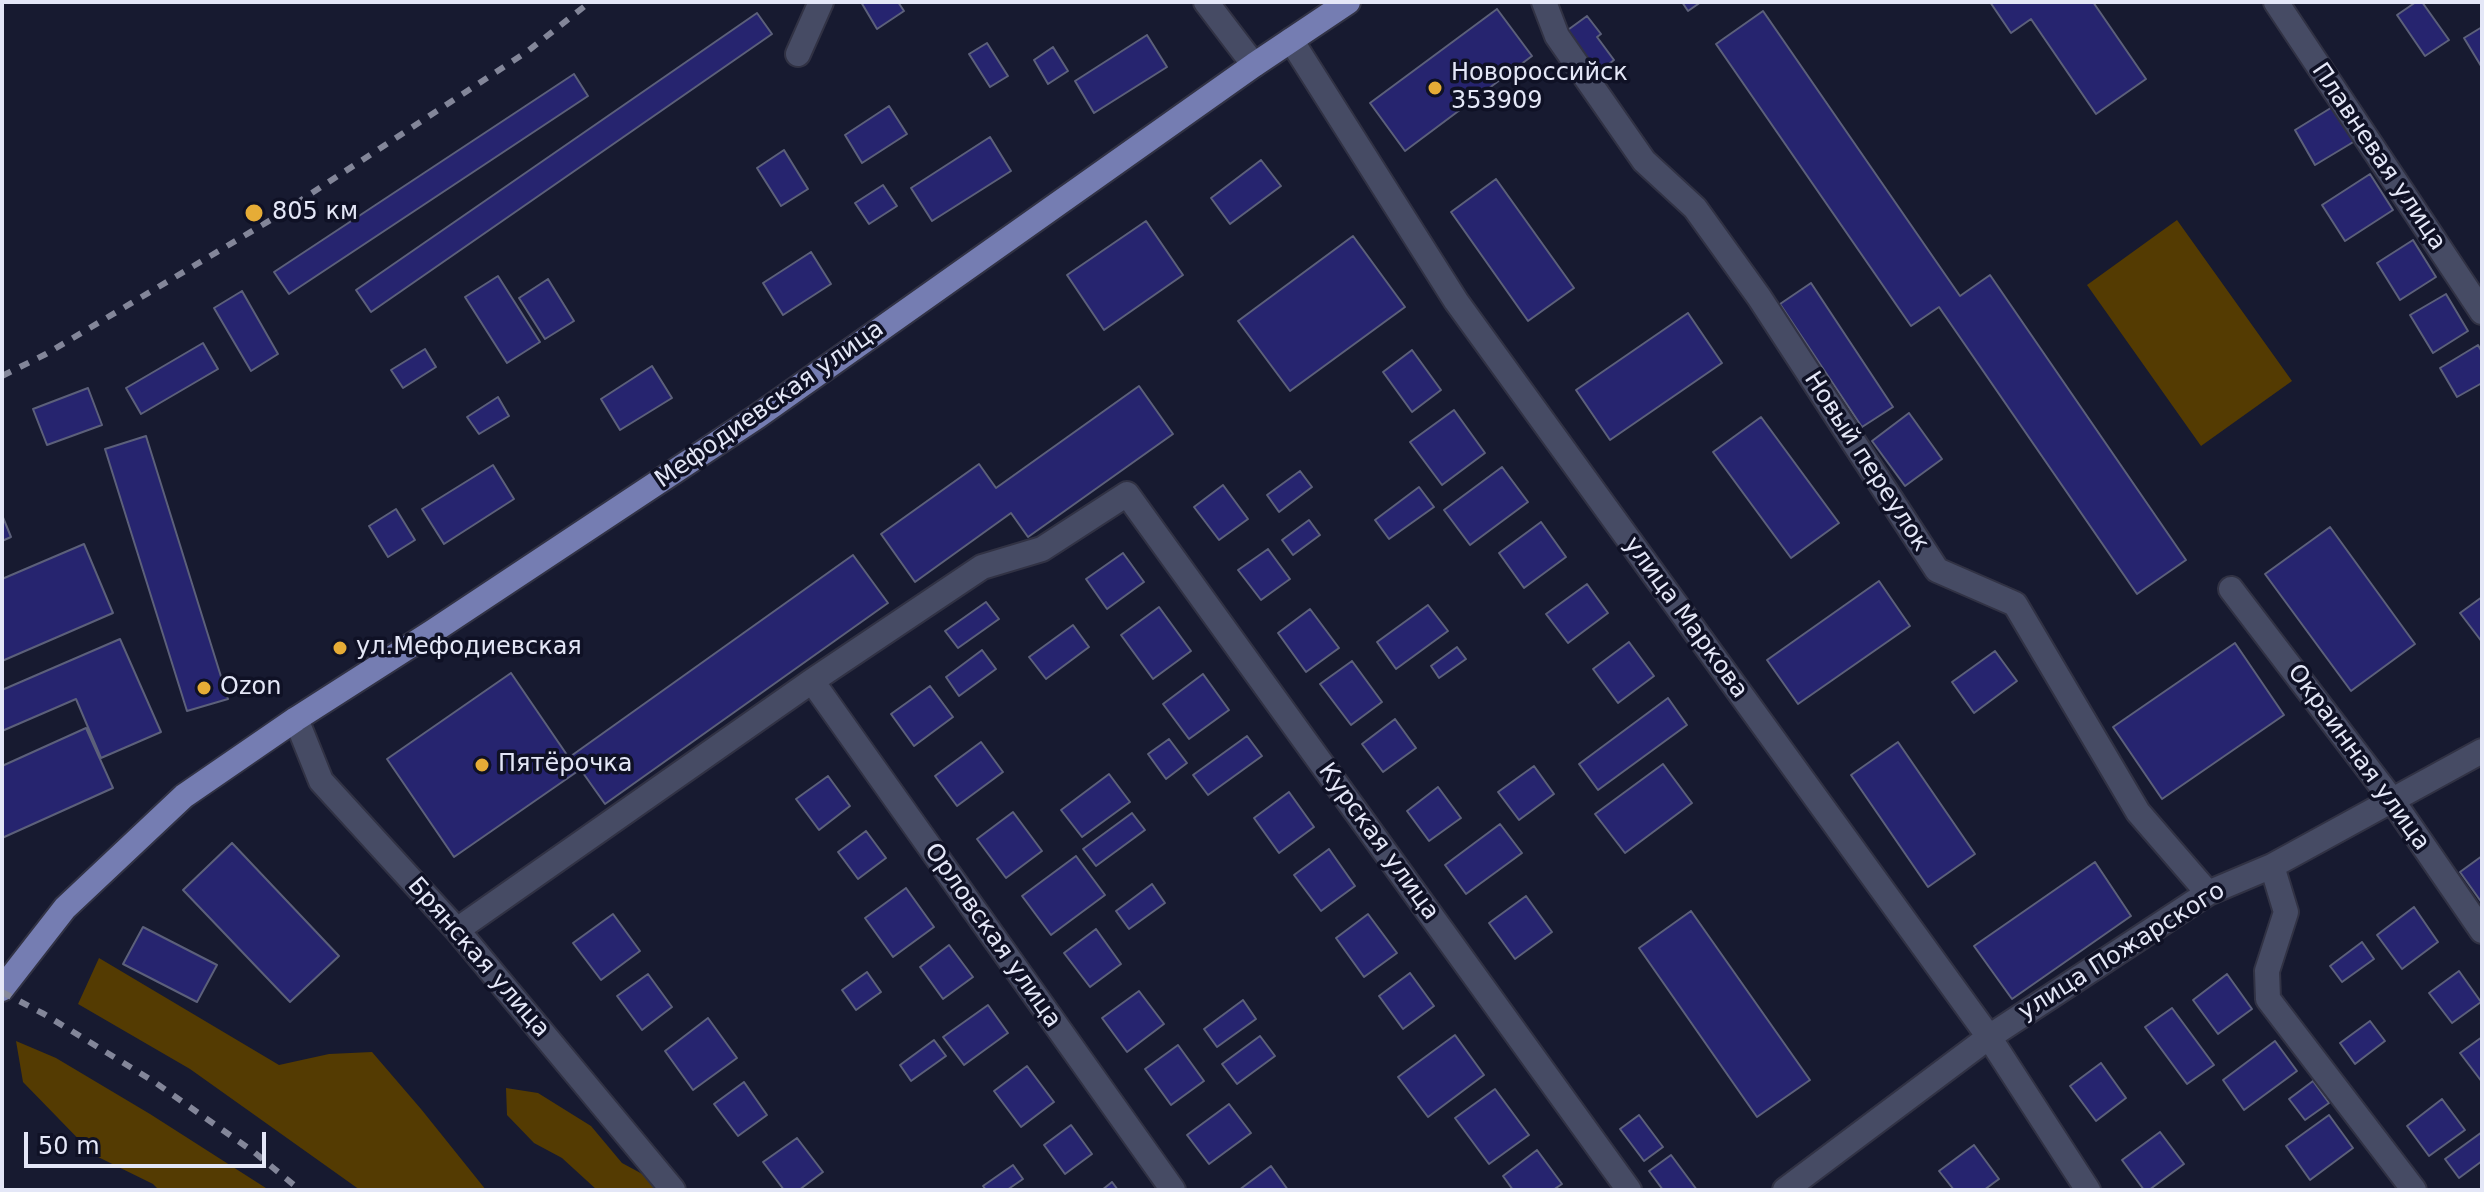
<!DOCTYPE html>
<html>
<head>
<meta charset="utf-8">
<style>
  body { margin:0 }
  #map { position:relative; width:2484px; height:1192px; overflow:hidden; background:#171a30; font-family:"DejaVu Sans",sans-serif }
  canvas { display:block }
  .frame { position:absolute; inset:0; border:4px solid #e4e7f7; pointer-events:none }
  .scale { position:absolute; left:24px; top:1132px; width:242px; height:36px; box-sizing:border-box; border:4px solid #e4e7f7; border-top:0; padding-left:10px; font-size:24px; line-height:28px; white-space:nowrap; color:#e4e7f7; -webkit-text-stroke:6px #0f1125; paint-order:stroke }
</style>
</head>
<body>
<div id="map">
<canvas width="2484" height="1192"></canvas>
<div class="frame"></div>
<div class="scale">50 m</div>
</div>
<script>
const g = document.querySelector('canvas').getContext('2d');
g.lineJoin = 'round';
function paint(path, color) { g.fillStyle = color; g.fill(path, 'evenodd'); }
const toPath = rows => new Path2D(rows.map(r => 'M' + r).join(''));
function strokePath(path, color, width, dash) { g.strokeStyle = color; g.lineWidth = width; g.lineCap = dash ? 'butt' : 'round'; g.setLineDash(dash || []); g.stroke(path); }
function write(font, color, halo, rows, align = 'center') {
  g.font = font + ' "DejaVu Sans",sans-serif'; g.lineWidth = 7; g.setLineDash([]); g.textBaseline = 'middle'; g.strokeStyle = halo; g.fillStyle = color; for (const [text, x, y, turn = 0] of rows) {
    g.save(); g.translate(x, y); g.rotate((+turn || 0) * Math.PI / 180); g.textAlign = isNaN(turn) ? turn : align; if (halo) g.strokeText(text, 0, 0); g.fillText(text, 0, 0); g.restore();
  }
}
paint(toPath([
  [2177,220,2292,381,2201,446,2087,285],
  [99,958,279,1065,329,1054,372,1052,421,1109,486,1190,360,1190,190,1069,78,1004],
  [16,1041,56,1058,150,1114,269,1190,159,1190,153,1184,94,1155,23,1082],
  [506,1088,538,1093,591,1126,622,1163,672,1190,597,1190,562,1158,534,1143,507,1115]
]), '#543b02');
const building = toPath([
  [861,2,898,2,904,11,877,29,861,2],
  [1682,2,1701,2,1688,11,1682,2],
  [1990,2,2093,2,2146,79,2096,114,2031,19,2011,33,1990,2],
  [2416,2,2422,2,2449,40,2425,56,2397,15,2416,2],
  [1497,9,1532,56,1405,151,1370,103,1497,9],
  [1763,11,1960,296,1990,275,2186,560,2137,594,1939,307,1911,326,1716,44,1763,11],
  [757,13,772,34,371,312,356,290,757,13],
  [1587,16,1601,34,1597,37,1614,60,1596,74,1565,32,1587,16],
  [2482,27,2482,65,2481,66,2464,38,2482,27],
  [1147,35,1167,67,1094,113,1075,81,1147,35],
  [987,43,1008,76,990,87,969,54,987,43],
  [1053,47,1068,71,1048,84,1034,60,1053,47],
  [574,74,588,96,289,294,274,272,574,74],
  [889,106,907,134,862,163,845,135,889,106],
  [2334,106,2355,141,2315,165,2295,130,2334,106],
  [990,137,1011,171,932,221,911,188,990,137],
  [784,150,808,189,781,206,757,168,784,150],
  [1261,160,1281,186,1230,224,1211,198,1261,160],
  [2370,174,2393,210,2345,241,2322,205,2370,174],
  [1496,179,1574,288,1528,321,1451,212,1496,179],
  [883,185,897,206,869,224,855,203,883,185],
  [1146,221,1183,275,1104,330,1067,275,1146,221],
  [1353,236,1405,307,1290,391,1238,321,1353,236],
  [2413,240,2436,277,2400,300,2377,263,2413,240],
  [811,252,831,284,783,315,763,283,811,252],
  [498,276,540,342,507,363,465,297,498,276],
  [548,279,574,321,545,339,519,298,548,279],
  [1811,283,1893,407,1862,427,1780,304,1811,283],
  [242,291,278,354,251,371,214,308,242,291],
  [2446,294,2468,331,2433,353,2410,315,2446,294],
  [1688,313,1722,363,1610,440,1576,390,1688,313],
  [203,343,218,369,141,414,126,388,203,343],
  [2478,345,2482,352,2482,383,2457,397,2440,368,2478,345],
  [425,349,436,367,403,388,391,370,425,349],
  [1412,350,1441,390,1412,412,1383,372,1412,350],
  [652,366,672,398,620,430,601,399,652,366],
  [1139,386,1173,434,1028,537,1011,513,915,582,881,534,979,464,996,488,1139,386],
  [88,388,102,425,47,445,33,409,88,388],
  [498,397,509,416,479,434,467,417,498,397],
  [1454,410,1485,453,1442,485,1410,442,1454,410],
  [1909,413,1942,459,1905,486,1872,441,1909,413],
  [1761,417,1839,523,1791,558,1713,452,1761,417],
  [146,436,228,699,187,711,105,449,146,436],
  [493,465,514,499,444,544,422,509,493,465],
  [1502,467,1528,502,1470,545,1444,510,1502,467],
  [1300,471,1312,487,1279,512,1267,495,1300,471],
  [1223,485,1248,519,1219,540,1194,507,1223,485],
  [1419,487,1434,507,1389,539,1375,520,1419,487],
  [396,509,415,540,388,557,369,526,396,509],
  [2,515,11,537,2,541,2,515],
  [1309,520,1320,535,1293,555,1282,540,1309,520],
  [1541,522,1566,557,1524,588,1499,553,1541,522],
  [2330,527,2415,644,2351,691,2265,574,2330,527],
  [84,544,113,613,2,661,2,579,84,544],
  [1268,549,1290,579,1261,600,1238,570,1268,549],
  [1123,553,1144,582,1107,609,1086,579,1123,553],
  [853,555,888,603,605,804,571,756,853,555],
  [1879,581,1910,626,1798,704,1767,660,1879,581],
  [1587,584,1608,613,1568,643,1546,614,1587,584],
  [2482,597,2482,642,2460,613,2482,597],
  [986,602,999,619,958,648,945,631,986,602],
  [1428,605,1448,631,1396,669,1377,642,1428,605],
  [1159,607,1191,651,1153,679,1121,635,1159,607],
  [1310,609,1339,648,1306,672,1278,633,1310,609],
  [1073,625,1089,647,1046,679,1029,657,1073,625],
  [120,639,161,732,101,758,76,699,2,731,2,690,120,639],
  [1629,642,1654,676,1618,703,1593,669,1629,642],
  [2235,643,2284,715,2162,799,2113,727,2235,643],
  [1457,647,1466,659,1439,678,1431,666,1457,647],
  [982,650,996,669,959,696,946,677,982,650],
  [1995,651,2017,681,1974,713,1952,682,1995,651],
  [1352,661,1382,702,1351,725,1320,684,1352,661],
  [511,673,578,771,454,857,387,759,511,673],
  [1203,674,1229,710,1189,739,1163,704,1203,674],
  [930,686,953,717,914,746,891,714,930,686],
  [1668,698,1687,725,1598,790,1579,764,1668,698],
  [1395,719,1416,748,1383,772,1362,744,1395,719],
  [86,728,113,788,2,838,2,766,86,728],
  [1247,736,1262,756,1208,795,1193,775,1247,736],
  [1169,739,1187,763,1166,779,1148,754,1169,739],
  [981,742,1003,772,957,806,935,776,981,742],
  [1898,742,1975,854,1928,887,1851,775,1898,742],
  [1663,764,1692,803,1625,853,1595,814,1663,764],
  [1534,766,1554,794,1519,820,1498,792,1534,766],
  [1109,774,1130,802,1082,837,1061,810,1109,774],
  [828,776,850,806,819,830,796,799,828,776],
  [1438,787,1461,818,1429,841,1407,811,1438,787],
  [1289,792,1314,827,1279,853,1254,818,1289,792],
  [1013,812,1042,851,1006,878,977,839,1013,812],
  [1132,813,1145,830,1096,866,1083,849,1132,813],
  [1500,824,1522,853,1466,894,1445,865,1500,824],
  [866,831,886,858,858,879,838,852,866,831],
  [232,843,339,956,290,1002,183,890,232,843],
  [1329,849,1355,886,1321,911,1294,875,1329,849],
  [1076,856,1105,895,1051,935,1022,896,1076,856],
  [2482,856,2482,903,2460,872,2482,856],
  [2095,862,2131,916,2012,999,1974,946,2095,862],
  [1152,884,1165,903,1129,929,1116,911,1152,884],
  [906,888,934,927,893,957,865,918,906,888],
  [1526,896,1552,932,1515,959,1489,923,1526,896],
  [2414,907,2438,942,2402,969,2377,935,2414,907],
  [1691,911,1810,1080,1757,1117,1639,948,1691,911],
  [613,914,640,951,601,980,573,943,613,914],
  [1368,914,1397,953,1364,977,1336,938,1368,914],
  [143,927,217,965,197,1002,123,964,143,927],
  [1096,929,1121,964,1090,987,1064,953,1096,929],
  [2362,942,2374,959,2342,982,2330,966,2362,942],
  [949,945,973,977,943,999,920,967,949,945],
  [2459,971,2481,1002,2452,1023,2429,993,2459,971],
  [867,972,881,992,856,1010,842,990,867,972],
  [1410,973,1434,1006,1403,1029,1379,996,1410,973],
  [648,974,672,1007,642,1030,617,996,648,974],
  [2227,974,2252,1009,2218,1034,2193,1000,2227,974],
  [1139,991,1164,1024,1127,1052,1102,1018,1139,991],
  [1243,1000,1256,1019,1217,1047,1204,1029,1243,1000],
  [988,1005,1008,1033,964,1065,943,1037,988,1005],
  [2172,1008,2214,1065,2187,1084,2145,1027,2172,1008],
  [708,1018,737,1058,693,1090,665,1051,708,1018],
  [2370,1021,2385,1041,2355,1064,2340,1043,2370,1021],
  [1455,1035,1484,1075,1428,1117,1398,1077,1455,1035],
  [1260,1036,1275,1056,1237,1084,1222,1064,1260,1036],
  [2482,1037,2482,1082,2460,1053,2482,1037],
  [934,1040,946,1056,911,1081,900,1065,934,1040],
  [2275,1041,2297,1071,2244,1110,2223,1080,2275,1041],
  [1178,1045,1204,1081,1171,1105,1145,1069,1178,1045],
  [2101,1063,2126,1098,2096,1121,2070,1086,2101,1063],
  [1027,1066,1054,1102,1021,1127,994,1091,1027,1066],
  [2313,1081,2329,1103,2305,1120,2289,1099,2313,1081],
  [744,1082,767,1115,738,1136,714,1104,744,1082],
  [1495,1089,1529,1135,1489,1164,1455,1118,1495,1089],
  [2442,1099,2465,1130,2429,1156,2407,1126,2442,1099],
  [1229,1104,1251,1133,1209,1164,1187,1135,1229,1104],
  [1639,1115,1663,1147,1644,1161,1620,1129,1639,1115],
  [2329,1115,2353,1148,2310,1180,2286,1146,2329,1115],
  [1071,1125,1092,1154,1065,1174,1044,1145,1071,1125],
  [2160,1132,2184,1164,2149,1190,2144,1190,2122,1160,2160,1132],
  [2482,1132,2482,1161,2459,1178,2445,1159,2482,1132],
  [797,1138,823,1172,799,1190,784,1190,763,1162,797,1138],
  [1974,1145,1999,1179,1984,1190,1954,1190,1939,1171,1974,1145],
  [1537,1150,1562,1184,1553,1190,1513,1190,1503,1176,1537,1150],
  [1671,1155,1697,1190,1663,1190,1649,1171,1671,1155],
  [1013,1165,1023,1179,1007,1190,986,1190,983,1186,1013,1165],
  [1271,1166,1288,1190,1239,1190,1271,1166],
  [1112,1182,1118,1190,1102,1190,1112,1182]
]);
paint(building, '#26246f');
strokePath(building, '#5c607a', 2);
const street = toPath([
  [1206,2,1254,65],
  [1544,2,1557,36,1644,161,1695,208,1759,297,1937,570,2015,604,2138,812,2208,893],
  [2276,2,2482,312],
  [1291,40,1456,301,1989,1037,2088,1190],
  [798,54,821,2],
  [2231,589,2392,800,2482,931],
  [812,681,1173,1190],
  [296,719,321,781,457,930,673,1190],
  [2272,866,2286,912,2267,971,2268,999,2414,1190],
  [457,930,812,681,982,567,1042,549,1127,494,1629,1190],
  [1785,1190,1989,1037,2208,893,2272,866,2482,751]
]);
const primary = toPath([
  [2,989,65,908,184,796,296,719,432,632,758,416,1254,65,1348,2]
]);
strokePath(street, '#313244', 28);
strokePath(primary, '#313244', 28);
strokePath(street, '#464b64', 24);
strokePath(primary, '#757db2', 24);
strokePath(toPath([
  [2,376,46,354,274,218,528,51,590,2],
  [2,992,44,1014,153,1081,254,1152,300,1190]
]), '#838699', 6, [10, 10]);
for (const [x, y, r, color] of [
  [1435,88,8,"#e6ac36"],
  [254,213,10,"#e6ac36"],
  [340,648,8,"#e6ac36"],
  [204,688,8,"#e6ac36"],
  [482,765,8,"#e6ac36"]
]) { const dot = new Path2D(); dot.arc(x, y, r, 0, 2 * Math.PI); g.fillStyle = color; g.fill(dot); strokePath(dot, '#0f1125', 3); }
write('24px', '#e4e7f7', '#0f1125', [
  ["Новороссийск",1451,74],
  ["353909",1451,102],
  ["805 км",272,213],
  ["ул.Мефодиевская",356,648],
  ["Ozon",220,688],
  ["Пятёрочка",498,765]
], 'left');
write('24px', '#e4e7f7', '#0f1125', [
  ["Плавневая улица",2378,157,56],
  ["Мефодиевская улица",770,405,-35],
  ["Новый переулок",1866,462,57],
  ["улица Маркова",1685,618,54],
  ["Окраинная улица",2358,758,54],
  ["Курская улица",1378,842,54],
  ["Орловская улица",992,936,55],
  ["улица Пожарского",2122,952,-32],
  ["Брянская улица",478,958,49]
]);
</script>
</body>
</html>
